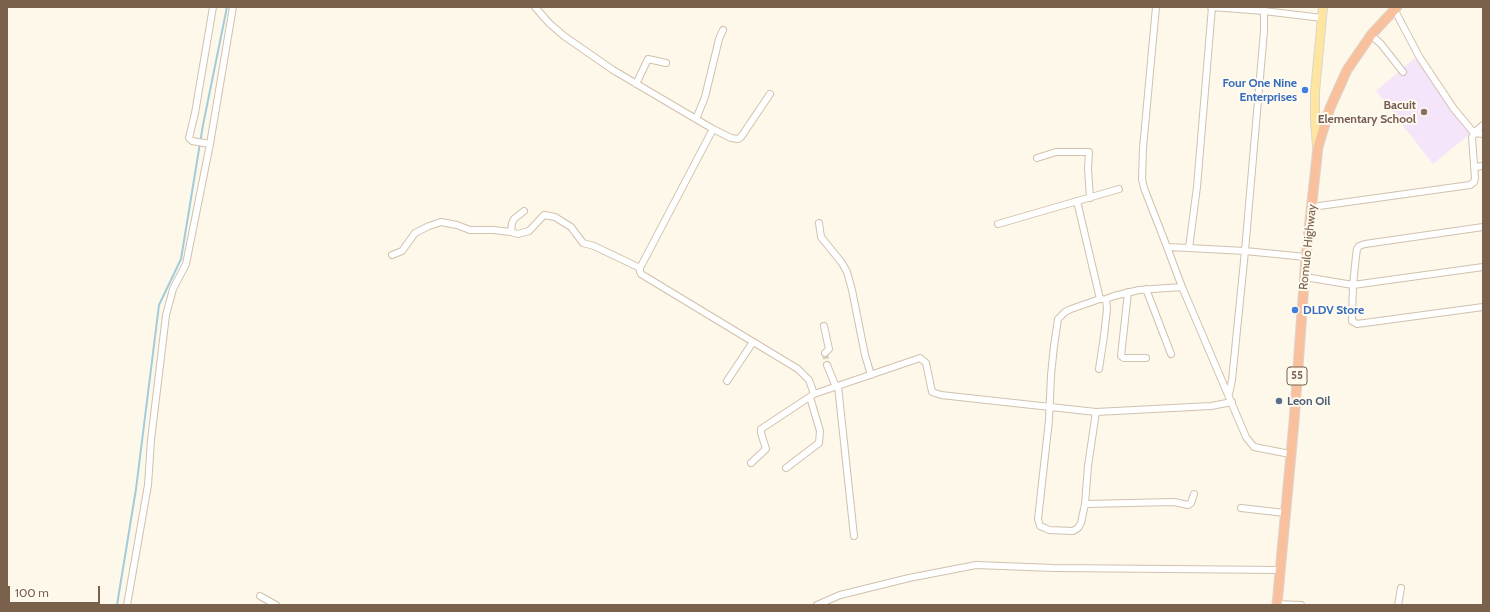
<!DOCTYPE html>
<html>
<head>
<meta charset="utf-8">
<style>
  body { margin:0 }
  #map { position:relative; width:1490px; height:612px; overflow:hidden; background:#fdf8e9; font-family:Cabin,sans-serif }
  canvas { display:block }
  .frame { position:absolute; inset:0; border:8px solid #7a614b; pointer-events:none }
  .scale { position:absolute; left:8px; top:586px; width:92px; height:18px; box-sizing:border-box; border:2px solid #7a614b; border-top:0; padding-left:5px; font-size:12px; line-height:14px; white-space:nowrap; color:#7a614b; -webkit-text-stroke:3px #fffbf0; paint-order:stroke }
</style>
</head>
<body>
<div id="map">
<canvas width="1490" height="612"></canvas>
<div class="frame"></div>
<div class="scale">100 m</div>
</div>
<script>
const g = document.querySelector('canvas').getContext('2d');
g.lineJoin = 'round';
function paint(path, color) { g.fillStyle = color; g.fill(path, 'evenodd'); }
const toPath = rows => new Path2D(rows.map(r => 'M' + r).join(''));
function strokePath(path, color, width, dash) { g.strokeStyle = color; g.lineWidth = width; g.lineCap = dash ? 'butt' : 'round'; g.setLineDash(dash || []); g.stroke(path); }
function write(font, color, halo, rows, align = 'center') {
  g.font = font + ' Cabin,sans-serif'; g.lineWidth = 4; g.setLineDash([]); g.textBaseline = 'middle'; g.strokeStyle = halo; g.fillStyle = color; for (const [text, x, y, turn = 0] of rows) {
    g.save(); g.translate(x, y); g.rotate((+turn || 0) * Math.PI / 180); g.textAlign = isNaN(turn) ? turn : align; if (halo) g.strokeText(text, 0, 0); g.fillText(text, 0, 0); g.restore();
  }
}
paint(toPath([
  [1415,58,1471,133,1433,164,1376,91]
]), '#f5e5fa');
strokePath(toPath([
  [117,605,136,489,159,305,181,259,203,125,227,7]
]), '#a1ccdb', 2);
strokePath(toPath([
  [825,353,827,365]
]), '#dcd2c2', 6, [6, 3]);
const minor = toPath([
  [535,7,549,23,564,36,613,70,713,129,731,138,738,139,741,137,770,94],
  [1156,7,1143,148,1142,179,1144,188,1167,247],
  [1211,7,1212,7,1197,187,1189,248,1245,251,1264,31,1264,11],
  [1212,7,1264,11,1322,18],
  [1394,9,1420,58,1454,109,1474,133,1483,134],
  [1371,35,1381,44,1403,72],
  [636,84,648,59,666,63],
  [696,119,705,97,719,39,723,30],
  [713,129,640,268,640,272,641,274,798,369,809,380,814,394,920,358,926,363,932,392,941,395,1096,412,1211,406,1232,402],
  [210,144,192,141,189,138,195,113,213,7],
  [1037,158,1056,152,1089,152,1088,169,1090,198],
  [1474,167,1483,166],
  [1077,201,1100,299,1102,299],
  [1312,207,1470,185,1474,182,1475,178,1472,137,1477,130,1483,125],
  [819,223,821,237,842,263,847,272,852,290,865,355,871,375],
  [998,224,1119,189],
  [1483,227,1365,244,1359,246,1357,249,1356,256,1353,285,1352,321,1357,324,1483,307],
  [511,232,512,223,514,219,524,211],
  [1189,248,1167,247,1182,287,1246,437,1254,447,1290,454],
  [392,255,402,251,415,233,429,226,441,222,457,225,470,230,493,230,511,232,518,234,529,231,544,215,555,217,571,227,583,243,594,246,640,268],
  [1305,277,1353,285,1483,267],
  [1146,289,1171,354],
  [1128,292,1121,356,1124,358,1146,358],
  [824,326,829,349,825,353],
  [827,365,836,387],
  [1099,369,1104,336,1107,309,1106,299,1114,296,1139,290,1182,287],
  [727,381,753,342],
  [838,386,854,536],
  [1229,394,1232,380,1245,251,1306,257],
  [1096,412,1088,466,1085,504,1081,523,1078,528,1073,531,1049,530,1045,528,1040,526,1038,519,1049,420,1051,375,1054,346,1058,319,1065,312,1071,309,1100,299],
  [751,463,766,449,761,433,761,429,814,394],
  [786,468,819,443,820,431,810,397],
  [1085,504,1174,502,1188,505,1191,503,1194,494],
  [1241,508,1285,513],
  [260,596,276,605],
  [1277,604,1301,605],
  [127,605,148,485,151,440,166,315,173,289,186,264,210,144,233,7],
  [817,605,840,595,909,578,976,565,1054,568,1280,570],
  [1398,605,1401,588]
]);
const major = toPath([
  [1317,146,1315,121,1315,92,1323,7]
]);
const highway = toPath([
  [1277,605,1294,422,1306,257,1318,147,1330,108,1347,70,1371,35,1397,7]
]);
strokePath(minor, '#d1c1ad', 8);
strokePath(major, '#dcd6d0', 10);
strokePath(highway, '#dcd6d0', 11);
strokePath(minor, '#fff', 6);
strokePath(major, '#fee5a0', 8);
strokePath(highway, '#f9c09e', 9);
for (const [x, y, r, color] of [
  [1305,90,4,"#3f7fe0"],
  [1424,112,4,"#8d6e63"],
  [1295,310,4,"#3f7fe0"],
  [1279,401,4,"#5c6f8a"]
]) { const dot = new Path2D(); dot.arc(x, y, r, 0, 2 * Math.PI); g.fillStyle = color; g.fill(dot); strokePath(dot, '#fffbf0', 1.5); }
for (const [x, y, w] of [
  [1297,376,20]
]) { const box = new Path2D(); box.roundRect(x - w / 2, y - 9, w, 18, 3); g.fillStyle = '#fffbf0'; g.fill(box); strokePath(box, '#7a614b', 1); }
write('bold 11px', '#7a614b', null, [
  ["55",1297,376]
]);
write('bold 12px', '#366cbe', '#fffbf0', [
  ["Four One Nine",1297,83],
  ["Enterprises",1297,97],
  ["DLDV Store",1303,310,"left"]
], 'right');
write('bold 12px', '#785e54', '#fffbf0', [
  ["Bacuit",1416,105],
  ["Elementary School",1416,119]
], 'right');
write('12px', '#7a614b', '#fffbf0', [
  ["Romulo Highway",1308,247,-84]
]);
write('bold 12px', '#4e5e75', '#fffbf0', [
  ["Leon Oil",1287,401]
], 'left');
</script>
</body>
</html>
